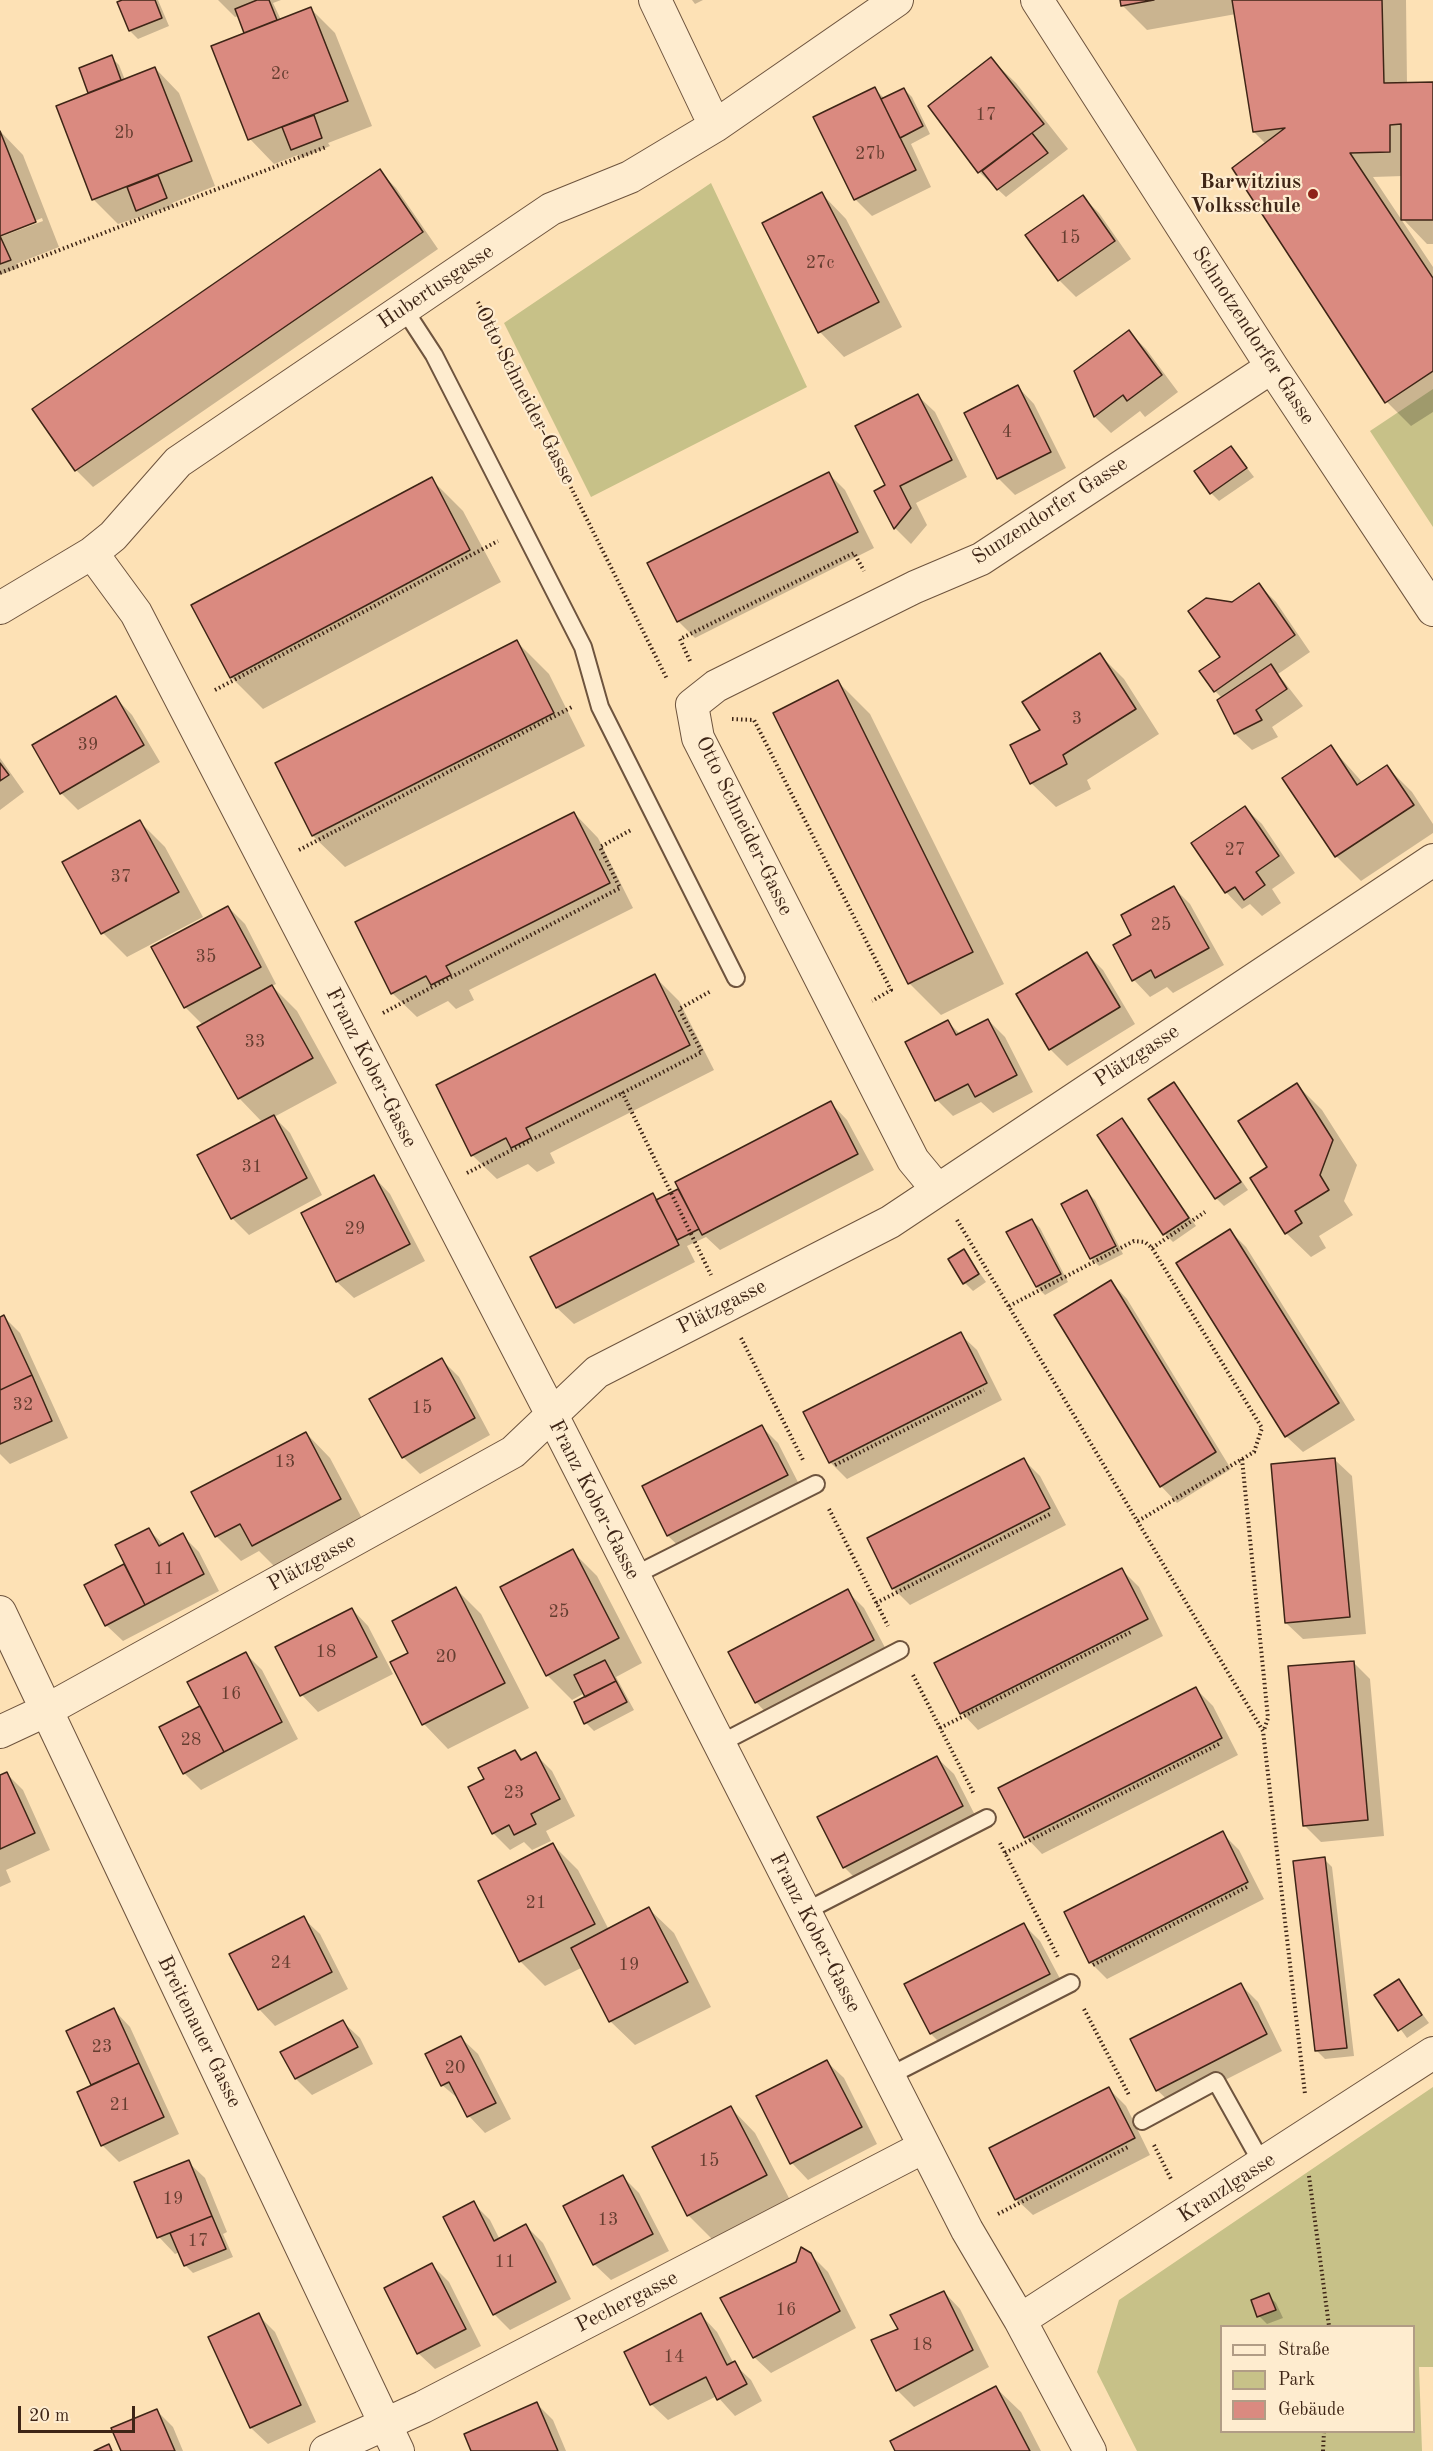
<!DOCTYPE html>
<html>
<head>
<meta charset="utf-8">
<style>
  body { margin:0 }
  #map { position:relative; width:1433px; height:2451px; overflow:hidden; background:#fde1b5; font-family:"Old Standard TT",serif }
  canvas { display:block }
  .legend { position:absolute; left:1220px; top:2325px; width:195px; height:108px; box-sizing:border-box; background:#feeccf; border:2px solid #b19c85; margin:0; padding:8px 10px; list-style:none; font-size:18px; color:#3e2516 }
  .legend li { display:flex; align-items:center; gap:12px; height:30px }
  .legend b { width:30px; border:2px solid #b19c85 }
  .scale { position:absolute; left:18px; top:2406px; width:117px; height:27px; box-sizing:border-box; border:3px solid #3e2516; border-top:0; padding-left:8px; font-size:18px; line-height:21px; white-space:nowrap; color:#3e2516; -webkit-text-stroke:4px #feeccf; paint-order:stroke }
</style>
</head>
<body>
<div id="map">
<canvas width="1433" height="2451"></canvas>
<ul class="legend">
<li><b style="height:8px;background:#feeccf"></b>Straße</li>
<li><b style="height:16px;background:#c7c188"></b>Park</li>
<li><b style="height:16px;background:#da8a80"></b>Gebäude</li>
</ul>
<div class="scale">20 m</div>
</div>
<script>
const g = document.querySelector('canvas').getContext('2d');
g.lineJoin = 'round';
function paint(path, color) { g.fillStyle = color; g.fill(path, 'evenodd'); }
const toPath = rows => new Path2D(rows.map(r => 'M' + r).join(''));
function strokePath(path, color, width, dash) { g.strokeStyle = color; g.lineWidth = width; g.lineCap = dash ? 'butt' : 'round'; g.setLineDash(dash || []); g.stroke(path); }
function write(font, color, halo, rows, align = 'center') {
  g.font = font + ' "Old Standard TT",serif'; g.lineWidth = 4.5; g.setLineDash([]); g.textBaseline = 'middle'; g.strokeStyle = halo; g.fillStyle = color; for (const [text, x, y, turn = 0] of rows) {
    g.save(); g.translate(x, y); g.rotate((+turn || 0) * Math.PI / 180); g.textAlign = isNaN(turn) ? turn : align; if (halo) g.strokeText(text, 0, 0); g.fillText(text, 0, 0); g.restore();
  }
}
paint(toPath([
  [711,183,807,387,591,497,504,323],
  [1433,389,1433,527,1370,431],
  [1433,2087,1433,2367,1419,2367,1422,2451,1137,2451,1097,2372,1119,2300],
  [1222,2326,1414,2326,1414,2432,1222,2432]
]), '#c7c188');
paint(toPath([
  [127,0,158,0,169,26,138,39,130,31],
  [218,0,281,0,273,3,281,20,311,9,335,33,372,126,328,143,330,146,301,158,298,155,274,164,250,139,246,34,239,16,235,17],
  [692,0,703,0,695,4],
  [1121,0,1406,0,1407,84,1433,84,1433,244,1427,244,1403,219,1403,176,1373,177,1433,267,1433,412,1411,426,1387,402,1266,144,1254,132,1236,14,1147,30,1122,5],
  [111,57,119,65,125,80,155,68,179,93,215,186,172,203,174,206,118,224,94,200,58,107,90,94,81,69],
  [991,59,1016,83,1068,149,1006,197,979,172],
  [875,89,885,99,904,89,912,97,930,134,911,144,931,187,872,216,855,199],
  [0,131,23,155,59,247,16,264,18,268,0,275,0,237,43,221,42,218,0,235],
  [379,171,396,188,438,249,93,487,76,470],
  [822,194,846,219,902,327,844,357,820,332],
  [1083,197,1099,213,1131,259,1076,297,1059,280,1028,236],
  [1129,332,1146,349,1178,392,1145,417,1140,411,1111,433,1095,417,1076,371],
  [1018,387,1034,404,1066,468,1015,495,998,478],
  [918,396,935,412,967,477,916,503,927,525,911,544,895,528,876,491,887,486],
  [1231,447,1254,477,1219,501,1211,493],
  [829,474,845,490,874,548,695,638,678,621],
  [431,479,463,511,501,582,263,709,231,677],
  [1259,585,1276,602,1310,652,1278,674,1303,706,1272,727,1278,737,1252,750,1235,734,1219,701,1222,698,1215,691,1233,604],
  [517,642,549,674,585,746,345,867,313,836,277,764],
  [1100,655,1124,679,1159,734,1087,780,1091,789,1056,807,1031,783,1042,730],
  [838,682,870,714,1004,984,941,1015,909,983],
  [116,698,132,715,160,762,78,810,61,793],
  [1331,747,1363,783,1387,767,1412,792,1433,824,1433,833,1361,881,1336,856],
  [0,758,24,792,0,810],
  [1245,808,1262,824,1295,873,1272,889,1281,903,1262,916,1250,904,1242,909,1226,892],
  [574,813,598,838,633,908,469,990,474,1000,456,1009,448,1001,417,1017,392,993],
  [140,822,165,847,203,917,127,957,103,933],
  [1174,888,1190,904,1224,965,1173,993,1167,987,1150,997,1134,980,1115,946,1133,935],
  [228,907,245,924,276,984,272,986,297,1011,337,1083,274,1117,290,1133,322,1195,249,1235,232,1218,263,1123,239,1098,203,1025,185,1007],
  [1087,954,1103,970,1135,1024,1067,1066,1050,1049,1018,995],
  [654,976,679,1001,714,1070,550,1153,555,1163,537,1172,528,1164,497,1179,472,1155],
  [988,1020,1005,1037,1033,1092,993,1113,981,1102,953,1116,937,1100,948,1022,961,1035],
  [1174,1084,1248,1190,1224,1206,1216,1198],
  [1297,1085,1322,1110,1357,1165,1344,1201,1353,1215,1319,1236,1326,1248,1311,1257,1286,1233,1269,1167],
  [831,1103,847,1120,874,1170,720,1250,706,1237,687,1246,695,1262,574,1324,557,1308,532,1258,652,1195,658,1201,677,1190,683,1196],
  [1122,1120,1196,1226,1173,1242,1165,1234],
  [374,1177,390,1194,425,1261,354,1298,337,1282,303,1214],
  [1087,1192,1095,1200,1123,1254,1099,1266,1091,1258,1063,1205],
  [1032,1220,1040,1228,1068,1282,1045,1295,1037,1287],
  [1230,1231,1246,1247,1355,1420,1303,1452,1286,1436],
  [964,1251,986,1282,973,1291,965,1283],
  [1111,1282,1127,1299,1231,1469,1177,1503,1161,1486],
  [4,1317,20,1333,68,1438,10,1464,0,1454,0,1318],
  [960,1334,977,1350,1002,1400,847,1479,830,1462],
  [442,1360,459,1377,490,1435,420,1474,403,1457],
  [762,1427,778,1443,803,1492,685,1552,668,1536,644,1486],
  [306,1433,330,1458,365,1524,278,1570,259,1551,241,1561,216,1536,193,1492],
  [1024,1460,1040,1476,1066,1525,910,1605,893,1588],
  [1335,1460,1352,1476,1366,1634,1303,1639,1286,1623],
  [149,1530,164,1545,182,1535,199,1552,219,1591,123,1641,106,1625,86,1586,125,1565],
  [572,1551,597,1576,642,1663,616,1677,634,1710,594,1731,586,1723,587,1697,585,1693,572,1700,547,1675],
  [1122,1570,1139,1587,1163,1636,978,1730,962,1713],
  [456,1589,481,1614,529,1708,448,1749,424,1724,392,1663,410,1653],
  [847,1591,864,1608,890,1657,772,1719,756,1702],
  [352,1609,368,1626,393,1674,318,1712,302,1695,277,1648],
  [246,1654,262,1670,298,1739,201,1790,184,1773,202,1706],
  [1353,1662,1370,1679,1384,1836,1321,1842,1305,1826],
  [1196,1689,1213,1706,1238,1755,1042,1854,1026,1837,1000,1789],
  [515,1751,524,1760,535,1754,552,1771,575,1816,546,1831,551,1841,532,1850,524,1842,510,1850,493,1833],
  [937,1758,954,1774,979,1823,861,1884,844,1867],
  [7,1774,23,1790,50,1850,6,1870,11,1882,0,1887,0,1777],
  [1222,1833,1239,1850,1264,1899,1107,1979,1090,1962],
  [553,1845,578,1870,609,1930,649,1909,674,1933,711,2007,635,2045,610,2021,583,1967,545,1986,521,1962,480,1882],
  [1324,1859,1332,1867,1354,2056,1325,2059,1317,2051],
  [303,1918,320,1934,348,1989,275,2026,259,2009],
  [1024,1925,1040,1941,1066,1990,947,2050,931,2034,906,1984],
  [1398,1981,1429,2023,1407,2038,1376,1995],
  [1241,1985,1258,2002,1282,2051,1174,2106,1157,2090],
  [114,2010,130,2027,179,2134,119,2162,102,2145,79,2093,93,2086,68,2031],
  [343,2022,360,2038,373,2064,312,2095,296,2079,282,2052],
  [461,2038,478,2054,511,2119,485,2133,469,2116,461,2101,442,2085,427,2055],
  [827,2062,844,2078,877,2144,808,2180,792,2163,758,2097],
  [1109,2089,1126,2106,1150,2155,1033,2215,1016,2199],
  [731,2108,755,2133,790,2200,713,2240,688,2215],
  [188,2162,205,2178,227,2232,223,2234,233,2257,193,2273,185,2265,180,2252,175,2254,159,2237,136,2183],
  [622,2176,639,2193,669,2251,611,2280,594,2264],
  [473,2203,490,2220,500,2240,526,2226,543,2243,571,2299,510,2330,494,2314],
  [811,2255,828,2272,856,2328,771,2373,754,2357,798,2263],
  [432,2265,449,2282,481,2346,435,2369,418,2353],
  [944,2292,960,2309,989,2367,914,2407,897,2390,900,2330],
  [1268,2295,1276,2303,1283,2318,1267,2324,1259,2316],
  [258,2315,275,2332,316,2422,268,2444,251,2428,210,2338],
  [701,2315,717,2332,734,2364,751,2380,762,2401,735,2416,717,2396,668,2420,651,2404],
  [996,2388,1021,2412,1041,2451,897,2451],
  [537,2404,553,2420,566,2451,473,2451],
  [156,2410,173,2427,183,2451,122,2451]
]), '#0003');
const building = toPath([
  [122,0,155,0,162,18,129,31,117,2,122,0],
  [257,0,269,0,277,20,244,33,235,9,257,0],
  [1120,0,1154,0,1121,6,1120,0],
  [1232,0,1382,0,1384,83,1433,82,1433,220,1401,220,1401,124,1390,125,1390,152,1350,153,1433,278,1433,371,1385,403,1232,168,1285,128,1253,132,1232,0],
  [311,7,348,101,248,140,211,46,311,7],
  [112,55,121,80,88,93,79,68,112,55],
  [991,57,1044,124,978,173,928,106,991,57],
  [155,67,192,161,92,200,56,106,155,67],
  [875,87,916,170,854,200,813,117,875,87],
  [904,88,923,126,900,138,881,99,904,88],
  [314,115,322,138,291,150,282,127,314,115],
  [0,131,36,222,0,236,0,131],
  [1032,133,1048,153,997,190,982,171,1032,133],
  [380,169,423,232,75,471,32,409,380,169],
  [158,175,167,198,136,211,127,187,158,175],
  [822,192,879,302,818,333,762,223,822,192],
  [1083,195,1115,241,1058,281,1025,235,1083,195],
  [0,236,11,260,0,264,0,236],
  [1129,330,1162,375,1127,401,1123,395,1094,417,1074,371,1129,330],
  [1018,385,1051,452,997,479,964,413,1018,385],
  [918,394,952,460,900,486,911,508,894,529,874,491,885,485,855,426,918,394],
  [1231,446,1247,468,1210,494,1194,471,1231,446],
  [829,472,858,532,677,622,647,563,829,472],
  [432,477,470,550,230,678,191,605,432,477],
  [1259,583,1295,635,1214,692,1199,671,1220,657,1188,611,1206,598,1232,602,1259,583],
  [517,640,554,713,312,836,275,763,517,640],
  [1100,653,1136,709,1063,755,1067,764,1030,784,1010,745,1040,730,1022,702,1100,653],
  [1271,664,1287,689,1256,710,1262,720,1234,734,1217,700,1271,664],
  [838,680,973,952,908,984,773,713,838,680],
  [116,696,144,745,60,794,32,745,116,696],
  [1331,745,1357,785,1387,765,1414,805,1335,857,1282,778,1331,745],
  [0,763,9,775,0,781,0,763],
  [1245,806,1279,856,1256,872,1265,885,1244,900,1235,887,1225,893,1191,843,1245,806],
  [574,812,610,883,446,966,451,975,431,985,426,976,391,994,355,922,574,812],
  [140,820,179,892,101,934,62,862,140,820],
  [1174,886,1209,948,1155,978,1151,970,1132,981,1113,945,1131,935,1121,915,1174,886],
  [228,906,261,967,184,1008,151,947,228,906],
  [1087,952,1120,1007,1049,1050,1016,994,1087,952],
  [655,974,690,1045,526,1128,531,1138,511,1148,506,1138,471,1156,436,1085,655,974],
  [272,985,313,1058,238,1099,197,1027,272,985],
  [988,1019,1017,1075,975,1097,968,1084,935,1101,905,1042,948,1020,956,1035,988,1019],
  [1174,1082,1241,1182,1215,1199,1148,1099,1174,1082],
  [1297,1083,1333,1140,1320,1175,1329,1190,1295,1211,1302,1223,1285,1234,1250,1178,1267,1167,1238,1121,1297,1083],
  [831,1101,858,1154,702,1235,675,1182,831,1101],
  [274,1115,307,1178,231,1219,197,1155,274,1115],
  [1122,1118,1189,1218,1163,1235,1097,1135,1122,1118],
  [374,1175,410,1244,336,1282,301,1213,374,1175],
  [678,1189,699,1229,677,1240,656,1200,678,1189],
  [1087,1190,1116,1246,1090,1259,1061,1204,1087,1190],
  [653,1193,679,1245,556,1308,530,1257,653,1193],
  [1032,1219,1061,1274,1036,1287,1006,1232,1032,1219],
  [1230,1229,1339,1403,1285,1437,1176,1263,1230,1229],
  [964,1249,979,1274,963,1284,948,1259,964,1249],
  [1111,1280,1216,1452,1160,1487,1054,1315,1111,1280],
  [4,1315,32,1375,0,1390,0,1317,4,1315],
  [961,1332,987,1383,829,1463,803,1412,961,1332],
  [442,1358,475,1418,402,1458,369,1399,442,1358],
  [32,1375,52,1421,0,1444,0,1390,32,1375],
  [762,1425,788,1475,667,1536,642,1486,762,1425],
  [306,1432,341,1499,252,1546,240,1524,215,1537,191,1492,306,1432],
  [1024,1458,1050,1508,892,1589,867,1538,1024,1458],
  [1335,1458,1350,1617,1285,1623,1271,1464,1335,1458],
  [149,1528,159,1546,183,1533,204,1574,145,1605,115,1545,149,1528],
  [573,1549,619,1638,546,1676,500,1587,573,1549],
  [124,1564,145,1605,105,1626,84,1585,124,1564],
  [1122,1568,1148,1619,960,1714,934,1663,1122,1568],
  [456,1587,505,1683,422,1725,390,1662,408,1653,392,1621,456,1587],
  [848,1589,874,1640,755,1703,728,1652,848,1589],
  [352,1608,377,1657,300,1696,275,1647,352,1608],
  [246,1652,282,1722,224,1752,187,1682,246,1652],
  [605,1660,616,1681,585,1697,574,1675,605,1660],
  [1354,1661,1368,1820,1303,1826,1288,1666,1354,1661],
  [616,1681,627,1702,584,1724,574,1702,616,1681],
  [1196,1687,1222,1738,1024,1838,998,1788,1196,1687],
  [200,1706,224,1752,183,1774,159,1727,200,1706],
  [515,1750,521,1760,536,1752,560,1799,531,1814,536,1824,514,1835,509,1825,492,1834,468,1787,484,1779,478,1768,515,1750],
  [937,1756,963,1806,843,1868,817,1817,937,1756],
  [7,1772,35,1833,0,1849,0,1775,7,1772],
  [1223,1831,1248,1882,1089,1963,1064,1912,1223,1831],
  [553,1843,595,1924,519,1962,478,1881,553,1843],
  [1325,1857,1347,2048,1315,2051,1293,1861,1325,1857],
  [649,1907,688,1982,609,2022,571,1948,649,1907],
  [304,1916,332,1972,258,2010,229,1954,304,1916],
  [1024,1923,1050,1974,930,2034,904,1984,1024,1923],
  [1399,1979,1422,2015,1398,2031,1374,1995,1399,1979],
  [1241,1983,1267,2034,1156,2091,1130,2039,1241,1983],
  [114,2008,139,2063,91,2085,66,2031,114,2008],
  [343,2020,358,2047,295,2079,280,2052,343,2020],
  [461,2036,496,2103,467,2117,449,2082,441,2086,425,2054,461,2036],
  [827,2060,862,2127,790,2164,756,2096,827,2060],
  [139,2063,164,2117,101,2146,77,2092,139,2063],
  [1109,2087,1135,2138,1015,2200,989,2148,1109,2087],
  [731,2106,767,2175,687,2216,652,2147,731,2106],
  [189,2160,212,2216,157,2238,134,2182,189,2160],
  [623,2175,653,2234,593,2265,563,2206,623,2175],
  [474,2201,494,2241,526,2224,556,2282,493,2315,443,2217,474,2201],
  [212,2216,226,2249,184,2266,170,2233,212,2216],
  [801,2247,811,2253,840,2311,753,2358,720,2298,796,2262,801,2247],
  [432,2263,466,2329,417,2354,384,2288,432,2263],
  [944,2291,973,2350,896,2391,871,2340,898,2329,890,2315,944,2291],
  [1269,2293,1276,2310,1257,2317,1251,2300,1269,2293],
  [259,2313,301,2405,250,2428,208,2337,259,2313],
  [701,2313,727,2365,735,2361,747,2384,717,2400,706,2377,650,2405,624,2352,701,2313],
  [996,2386,1030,2451,895,2451,890,2441,996,2386],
  [537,2402,558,2451,471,2451,464,2434,537,2402],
  [157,2409,175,2451,121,2451,111,2428,157,2409],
  [109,2444,112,2451,94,2451,109,2444]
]);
paint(building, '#da8a80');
strokePath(building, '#3e2516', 1.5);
const service = toPath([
  [404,309,434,355,583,647,600,707,736,978],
  [633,1576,816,1484],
  [719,1744,900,1650],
  [804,1912,987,1818],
  [889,2076,1071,1983],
  [1142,2121,1216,2081,1263,2165]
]);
const minor = toPath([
  [655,0,715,126],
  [1037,0,1272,367,1433,610],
  [92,553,136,613,552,1415,967,2230,1020,2320,1090,2451],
  [0,608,92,553,113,536,178,462,461,270,551,209,630,177,715,126,897,0],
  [937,1189,913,1160,698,738,692,705,716,686,915,587,981,559,1272,367],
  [0,1612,398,2451],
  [0,1732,45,1711,513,1452,597,1372,890,1222,1433,860],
  [1020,2320,1433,2053],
  [326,2451,423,2407,924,2147]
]);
strokePath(service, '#6e543e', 20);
strokePath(minor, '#6e543e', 34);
strokePath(toPath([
  [0,273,326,147],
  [478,302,667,679],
  [690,661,680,639,854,553,864,571],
  [215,690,498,541],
  [732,719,754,720,891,990,872,1001],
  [299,850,572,707],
  [383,1013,620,888,600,847,631,830],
  [622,1092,711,1275],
  [467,1173,702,1052,679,1009,711,991],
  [957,1220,1263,1731,1305,2094],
  [1152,1248,1205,1212],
  [1009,1306,1134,1241,1145,1242,1152,1248,1262,1428,1254,1452,1138,1521],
  [741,1338,803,1460],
  [1242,1459,1268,1718,1264,1730],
  [835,1465,984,1390],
  [829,1509,888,1626],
  [876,1603,1050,1514],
  [913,1675,974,1794],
  [940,1728,1133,1631],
  [1000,1843,1059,1959],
  [1005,1853,1221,1743],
  [1093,1965,1247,1887],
  [1084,2009,1129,2095],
  [1154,2145,1172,2181],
  [1309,2176,1329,2326],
  [998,2214,1130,2146],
  [1323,2451,1324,2432]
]), '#3e2516', 4, [1.5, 3]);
strokePath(service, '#feeccf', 16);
strokePath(minor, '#feeccf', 32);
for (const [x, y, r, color] of [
  [1313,194,6,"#8f2418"]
]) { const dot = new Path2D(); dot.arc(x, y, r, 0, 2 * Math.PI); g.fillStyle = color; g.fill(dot); strokePath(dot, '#feeccf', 2); }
write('18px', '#653e30', null, [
  ["2c",280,74],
  ["17",986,115],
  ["2b",124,133],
  ["27b",870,154],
  ["15",1070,238],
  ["27c",820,263],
  ["4",1007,432],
  ["3",1077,719],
  ["39",88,745],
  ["27",1235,850],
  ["37",121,877],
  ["25",1161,925],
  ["35",206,957],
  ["33",255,1042],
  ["31",252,1167],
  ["29",355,1229],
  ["32",23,1405],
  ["15",422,1408],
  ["13",285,1462],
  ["11",164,1569],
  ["25",559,1612],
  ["18",326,1652],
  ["20",446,1657],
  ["16",231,1694],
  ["28",191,1740],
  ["23",514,1793],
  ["21",536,1903],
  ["24",281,1963],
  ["19",629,1965],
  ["23",102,2047],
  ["20",455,2068],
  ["21",120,2105],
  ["15",709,2161],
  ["19",173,2199],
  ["13",608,2220],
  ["17",198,2241],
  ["11",505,2262],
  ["16",786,2310],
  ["18",922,2345],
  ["14",674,2357]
]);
write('bold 21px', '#3e2516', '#feeccf', [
  ["Barwitzius",1301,182],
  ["Volksschule",1301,206]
], 'right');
write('21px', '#3e2516', '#feeccf', [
  ["Hubertusgasse",436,287,-34],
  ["Schnotzendorfer Gasse",1253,336,57],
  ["Otto Schneider-Gasse",525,396,63],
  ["Sunzendorfer Gasse",1050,511,-33],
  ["Otto Schneider-Gasse",744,826,64],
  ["Plätzgasse",1137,1056,-33],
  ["Franz Kober-Gasse",371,1068,63],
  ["Plätzgasse",722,1307,-27],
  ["Franz Kober-Gasse",594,1500,63],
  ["Plätzgasse",312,1563,-29],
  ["Franz Kober-Gasse",815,1933,63],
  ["Breitenauer Gasse",199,2032,64],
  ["Kranzlgasse",1227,2188,-33],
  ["Pechergasse",627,2302,-27]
]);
</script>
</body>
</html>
